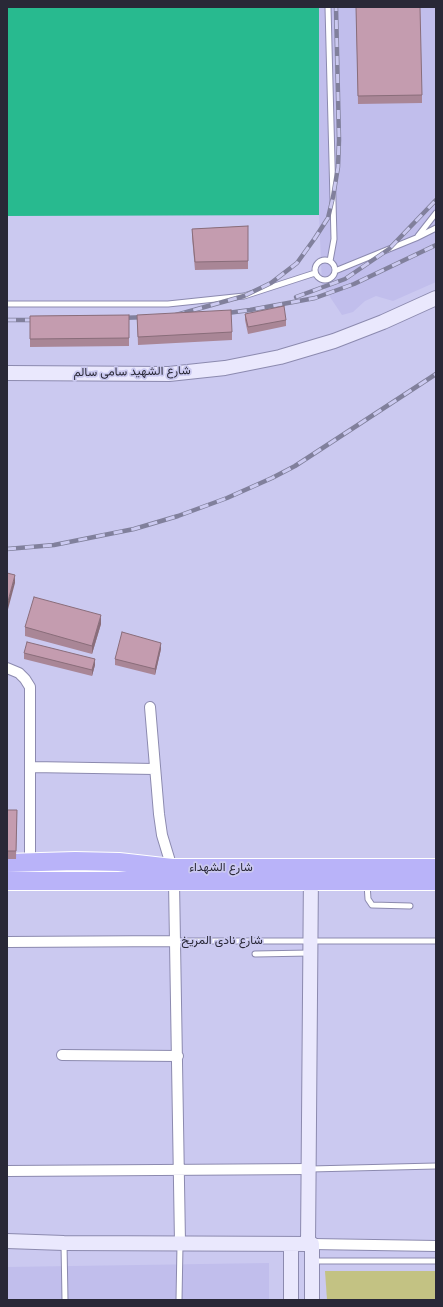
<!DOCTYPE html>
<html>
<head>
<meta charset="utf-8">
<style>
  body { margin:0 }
  #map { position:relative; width:443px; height:1307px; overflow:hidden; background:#cbc9f0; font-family:"Varela Round",sans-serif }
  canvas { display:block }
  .frame { position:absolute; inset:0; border:8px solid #292837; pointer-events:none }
</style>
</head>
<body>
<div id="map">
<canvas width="443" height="1307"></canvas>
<div class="frame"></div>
</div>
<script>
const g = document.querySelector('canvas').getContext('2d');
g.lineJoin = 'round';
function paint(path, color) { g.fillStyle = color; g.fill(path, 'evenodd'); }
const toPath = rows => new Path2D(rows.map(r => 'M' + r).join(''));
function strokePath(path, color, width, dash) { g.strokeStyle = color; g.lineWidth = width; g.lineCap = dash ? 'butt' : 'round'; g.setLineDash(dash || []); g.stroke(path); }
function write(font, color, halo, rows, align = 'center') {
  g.font = font + ' "Varela Round",Vazirmatn,sans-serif'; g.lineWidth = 3.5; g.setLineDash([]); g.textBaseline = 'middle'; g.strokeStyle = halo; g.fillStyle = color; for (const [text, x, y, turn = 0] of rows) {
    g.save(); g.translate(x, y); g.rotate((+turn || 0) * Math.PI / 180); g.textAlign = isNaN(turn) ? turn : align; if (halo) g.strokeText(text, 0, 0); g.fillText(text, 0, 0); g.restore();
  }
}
paint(toPath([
  [319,7,436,7,436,282,393,301,376,296,365,301,353,312,342,315,322,285,319,215],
  [269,1263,269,1300,7,1300,7,1267]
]), '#c1beec');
paint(toPath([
  [325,1271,436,1271,436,1300,327,1300]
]), '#c3c283');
paint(toPath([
  [7,7,319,7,319,215,7,216]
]), '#28ba8f');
const lane = toPath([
  [328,7,334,239,330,261],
  [418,236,436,213],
  '315 270a10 10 0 1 1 20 0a10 10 0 1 1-20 0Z',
  [335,271,416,238,436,228],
  [7,304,168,304,244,296,315,273],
  [367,884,368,899,372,905,410,906],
  [175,941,436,941],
  [255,954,310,953],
  [310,1169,436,1166],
  [64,1244,65,1300],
  [313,1261,436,1261],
  [179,1300,180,1245]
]);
const street = toPath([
  [7,668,19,673,25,679,30,687,30,862],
  [150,707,159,814,162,835,172,868],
  [31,767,155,769],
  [174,882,180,1243],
  [7,942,175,941],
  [62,1055,178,1056],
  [7,1171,309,1169],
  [312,1244,436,1246]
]);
const secondary = toPath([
  [7,373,169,374,225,368,280,357,334,341,383,322,436,298],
  [7,1241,64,1243,312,1244,312,1300],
  [291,1244,291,1300],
  [308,1244,311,872]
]);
const highway = toPath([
  [7,863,75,861,119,862,172,868,436,868],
  [7,881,436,881]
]);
strokePath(lane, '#8c8aaf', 7);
strokePath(street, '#8c8aaf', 12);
strokePath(secondary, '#8c8aaf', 16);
strokePath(highway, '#fff', 20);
strokePath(lane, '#fff', 5);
strokePath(street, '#fff', 10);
strokePath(secondary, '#eae8fd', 14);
strokePath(highway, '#b9b3f9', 18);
const rail = toPath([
  [296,297,345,279,389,249,436,200],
  [220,314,250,310,315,298,354,284,436,245],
  [176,315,244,296,271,283,297,263,315,238,328,218,333,197,338,167,339,140,336,7],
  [119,318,149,317],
  [7,320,41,320],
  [7,549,54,545,134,529,178,516,227,498,272,478,295,466,436,374]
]);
strokePath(rail, '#81809c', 4.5);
strokePath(rail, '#cbc9f0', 3, [9]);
paint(toPath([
  [356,7,422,95,422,103,358,104],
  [248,226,248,269,195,270,192,237,192,229],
  [245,314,286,320,286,326,248,334,245,320],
  [129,315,129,346,30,347,30,316],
  [137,315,232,332,232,340,138,345],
  [101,624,92,654,25,636,25,627],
  [161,649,155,675,115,665,115,659],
  [24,653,95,665,92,676,24,659],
  [7,810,17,810,16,859,7,859]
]), '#a98696');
paint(toPath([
  [15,575,15,583,7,613,7,605],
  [101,615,101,624,92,654,92,646],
  [161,643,161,649,155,675,155,669],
  [95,659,95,665,92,676,92,670]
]), '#896d7a');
const building = toPath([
  [356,7,420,7,422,95,358,96,356,7],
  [248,226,248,261,195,262,192,229,248,226],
  [284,306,286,320,248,327,245,314,284,306],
  [231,310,232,332,138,337,137,315,231,310],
  [129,315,129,338,30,339,30,316,129,315],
  [7,573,15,575,7,605,7,573],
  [34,597,101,615,92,646,25,627,34,597],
  [122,632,161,643,155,669,115,659,122,632],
  [27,642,95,659,92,670,24,653,27,642],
  [7,810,17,810,16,851,7,851,7,810]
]);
paint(building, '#c49caf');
strokePath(building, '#896d7a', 1);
write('12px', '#292837', '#cbc9f0', [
  ["شارع الشهيد سامى سالم",132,372,-1],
  ["شارع الشهداء",221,868],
  ["شارع نادى المريخ",222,941]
]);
</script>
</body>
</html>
